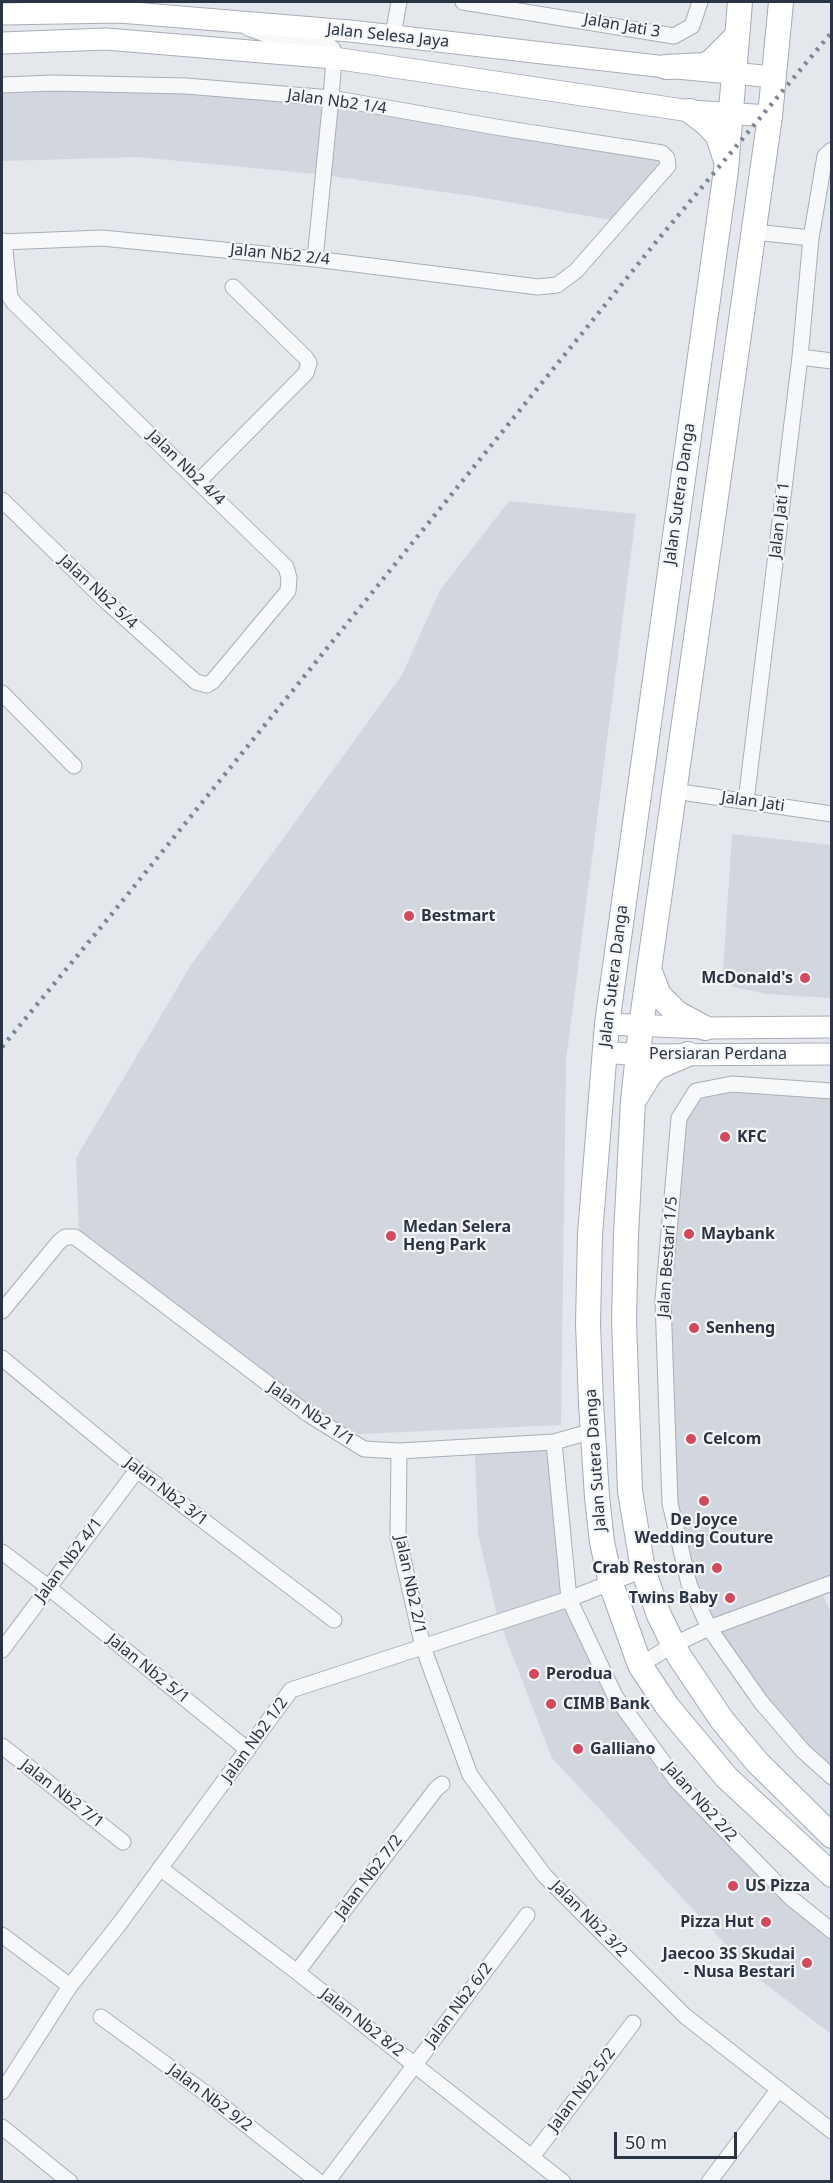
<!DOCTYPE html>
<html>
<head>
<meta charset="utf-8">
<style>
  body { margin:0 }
  #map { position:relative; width:833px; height:2183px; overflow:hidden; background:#e4e7ec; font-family:"Noto Sans",sans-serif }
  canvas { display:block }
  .frame { position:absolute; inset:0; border:3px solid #2b3445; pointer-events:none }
  .scale { position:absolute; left:614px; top:2132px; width:123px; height:27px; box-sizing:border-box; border:3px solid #2b3445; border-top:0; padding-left:8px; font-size:18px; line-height:21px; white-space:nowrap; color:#2b3445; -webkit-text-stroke:4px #f4f6f9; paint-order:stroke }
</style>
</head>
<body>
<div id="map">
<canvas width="833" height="2183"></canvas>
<div class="frame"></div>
<div class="scale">50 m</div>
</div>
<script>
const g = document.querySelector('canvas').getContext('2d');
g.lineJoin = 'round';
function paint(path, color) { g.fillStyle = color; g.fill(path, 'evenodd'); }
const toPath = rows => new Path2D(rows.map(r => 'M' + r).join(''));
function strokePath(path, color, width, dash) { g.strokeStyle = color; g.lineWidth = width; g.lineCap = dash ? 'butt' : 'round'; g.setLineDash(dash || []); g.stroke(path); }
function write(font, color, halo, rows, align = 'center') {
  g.font = font + ' "Noto Sans",sans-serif'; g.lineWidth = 4.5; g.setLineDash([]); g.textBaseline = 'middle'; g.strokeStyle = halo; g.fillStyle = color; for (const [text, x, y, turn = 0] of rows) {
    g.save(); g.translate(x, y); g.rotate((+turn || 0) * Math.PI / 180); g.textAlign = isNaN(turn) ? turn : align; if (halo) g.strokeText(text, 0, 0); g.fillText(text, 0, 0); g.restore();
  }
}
paint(toPath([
  [58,89,188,92,338,106,662,159,661,165,611,220,479,197,316,174,138,157,2,161,2,91],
  [509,501,636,514,566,1061,561,1425,358,1434,299,1402,79,1231,76,1158,191,965,402,675,440,590],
  [732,834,831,845,830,998,767,994,733,987,726,982,723,973],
  [732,1090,831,1098,832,1576,817,1583,831,1613,831,1768,801,1740,765,1697,718,1630,695,1583,676,1501,669,1305,685,1121,699,1097],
  [549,1449,562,1595,611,1702,831,1938,831,2034,755,1976,552,1758,497,1615,478,1534,475,1452]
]), '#d2d6de');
const minor = toPath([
  [463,2,674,36,692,26,700,2],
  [248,28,270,36,327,44,333,49,334,58,331,98,315,259],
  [393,35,399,2],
  [2,85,53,83,186,86,331,98,496,127,662,153,667,158,668,166,576,271,557,285,538,287,315,259,102,238,2,242],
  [754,232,811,238],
  [800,357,832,361],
  [199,481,306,373,309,363,305,357,233,287],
  [2,500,107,602,196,682,207,685,213,681,288,591,289,578,286,567,14,303,10,297,4,241],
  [2,693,74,766],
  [674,791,832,814],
  [746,801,800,357,811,238,825,156,832,150],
  [832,1091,732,1084,696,1091,679,1118,663,1300,670,1503,689,1584,709,1628,761,1702,803,1751,832,1777],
  [2,1311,59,1242,65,1237,75,1237,308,1414,364,1449,399,1451,554,1442,593,1431],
  [2,1358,137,1470,334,1620],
  [554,1442,569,1599,615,1696,677,1781,791,1898,832,1931],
  [399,1451,398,1537,423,1647,470,1775,544,1875,685,2016,832,2131],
  [2,1552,48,1587,248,1750],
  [2,1650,137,1470],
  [640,1665,673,1645,709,1628,832,1583],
  [2,1746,123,1842],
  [160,1868,297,1972,563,2182],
  [2,1935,70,1986],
  [297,1972,436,1789,442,1784],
  [101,2017,212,2098,319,2182],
  [2,2092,70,1986,120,1923,291,1690,569,1599,643,1570],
  [2,2127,70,2182],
  [532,2157,633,2023],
  [327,2182,527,1915],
  [709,2182,778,2090]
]);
const secondary = toPath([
  [2,14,120,12,350,31,666,67,774,77],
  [2,43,106,39,334,58,690,111,770,116],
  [607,1024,705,1028,832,1027],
  [604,1052,639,1055,832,1054]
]);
const primary = toPath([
  [740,2,726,170,607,1024,590,1234,588,1324,591,1403,597,1497,602,1542,611,1584,640,1665,667,1706,727,1778,832,1875],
  [781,2,770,116,641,1026,633,1101,626,1235,624,1321,630,1491,643,1570,659,1615,679,1656,722,1720,757,1762,832,1836],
  [666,67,704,65,711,62,736,37],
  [690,111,707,124,718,136,725,158],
  [649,969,659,995,677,1013,705,1028],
  [636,1097,650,1074,658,1067,688,1054]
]);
strokePath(minor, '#a9aeb7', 17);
strokePath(secondary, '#a9aeb7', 23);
strokePath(primary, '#a3abb8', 26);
strokePath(minor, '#f7f8fa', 15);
strokePath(secondary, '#fff', 21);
strokePath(primary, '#fff', 24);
strokePath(toPath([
  [2,1047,111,915,656,242,832,32]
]), '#7d8696', 4.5, [3, 6]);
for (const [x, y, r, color] of [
  [409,916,6,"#d1495b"],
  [805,978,6,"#d1495b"],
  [725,1137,6,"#d1495b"],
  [689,1234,6,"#d1495b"],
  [391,1236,6,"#d1495b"],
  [694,1328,6,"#d1495b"],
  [691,1439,6,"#d1495b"],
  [704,1501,6,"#d1495b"],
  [717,1568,6,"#d1495b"],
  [730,1598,6,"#d1495b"],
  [534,1674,6,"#d1495b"],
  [551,1704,6,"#d1495b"],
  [578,1749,6,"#d1495b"],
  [733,1886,6,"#d1495b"],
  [766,1922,6,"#d1495b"],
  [807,1963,6,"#d1495b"]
]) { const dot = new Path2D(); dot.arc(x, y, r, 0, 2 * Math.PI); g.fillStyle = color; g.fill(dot); strokePath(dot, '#f4f6f9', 2); }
write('16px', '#2b3445', '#f4f6f9', [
  ["Jalan Jati 3",622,26,10],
  ["Jalan Selesa Jaya",388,36,6],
  ["Jalan Nb2 1/4",337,102,8],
  ["Jalan Nb2 2/4",280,255,6],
  ["Jalan Nb2 4/4",186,468,44],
  ["Jalan Sutera Danga",680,494,-82],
  ["Jalan Jati 1",780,520,-83],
  ["Jalan Nb2 5/4",98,592,43],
  ["Jalan Jati",753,802,8],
  ["Jalan Sutera Danga",614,976,-83],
  ["Persiaran Perdana",718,1054],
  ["Jalan Bestari 1/5",668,1257,-86],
  ["Jalan Nb2 1/1",311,1414,34],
  ["Jalan Sutera Danga",596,1460,-94],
  ["Jalan Nb2 3/1",166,1492,38],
  ["Jalan Nb2 4/1",69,1560,-53],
  ["Jalan Nb2 2/1",410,1585,78],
  ["Jalan Nb2 5/1",148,1669,39],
  ["Jalan Nb2 1/2",255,1740,-54],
  ["Jalan Nb2 7/1",62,1794,38],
  ["Jalan Nb2 2/2",700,1802,48],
  ["Jalan Nb2 7/2",369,1877,-53],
  ["Jalan Nb2 3/2",589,1919,45],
  ["Jalan Nb2 6/2",459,2005,-53],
  ["Jalan Nb2 8/2",362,2023,38],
  ["Jalan Nb2 5/2",582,2090,-53],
  ["Jalan Nb2 9/2",210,2098,37]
]);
write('bold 16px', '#2b3445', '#f4f6f9', [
  ["Bestmart",421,916],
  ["McDonald's",793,978,"right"],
  ["KFC",737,1137],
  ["Medan Selera",403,1227],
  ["Heng Park",403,1245],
  ["Maybank",701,1234],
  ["Senheng",706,1328],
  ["Celcom",703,1439],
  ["De Joyce",704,1520,"center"],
  ["Wedding Couture",704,1538,"center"],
  ["Crab Restoran",705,1568,"right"],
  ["Twins Baby",718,1598,"right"],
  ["Perodua",546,1674],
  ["CIMB Bank",563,1704],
  ["Galliano",590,1749],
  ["US Pizza",745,1886],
  ["Pizza Hut",754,1922,"right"],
  ["Jaecoo 3S Skudai",795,1954,"right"],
  ["- Nusa Bestari",795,1972,"right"]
], 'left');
</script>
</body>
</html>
